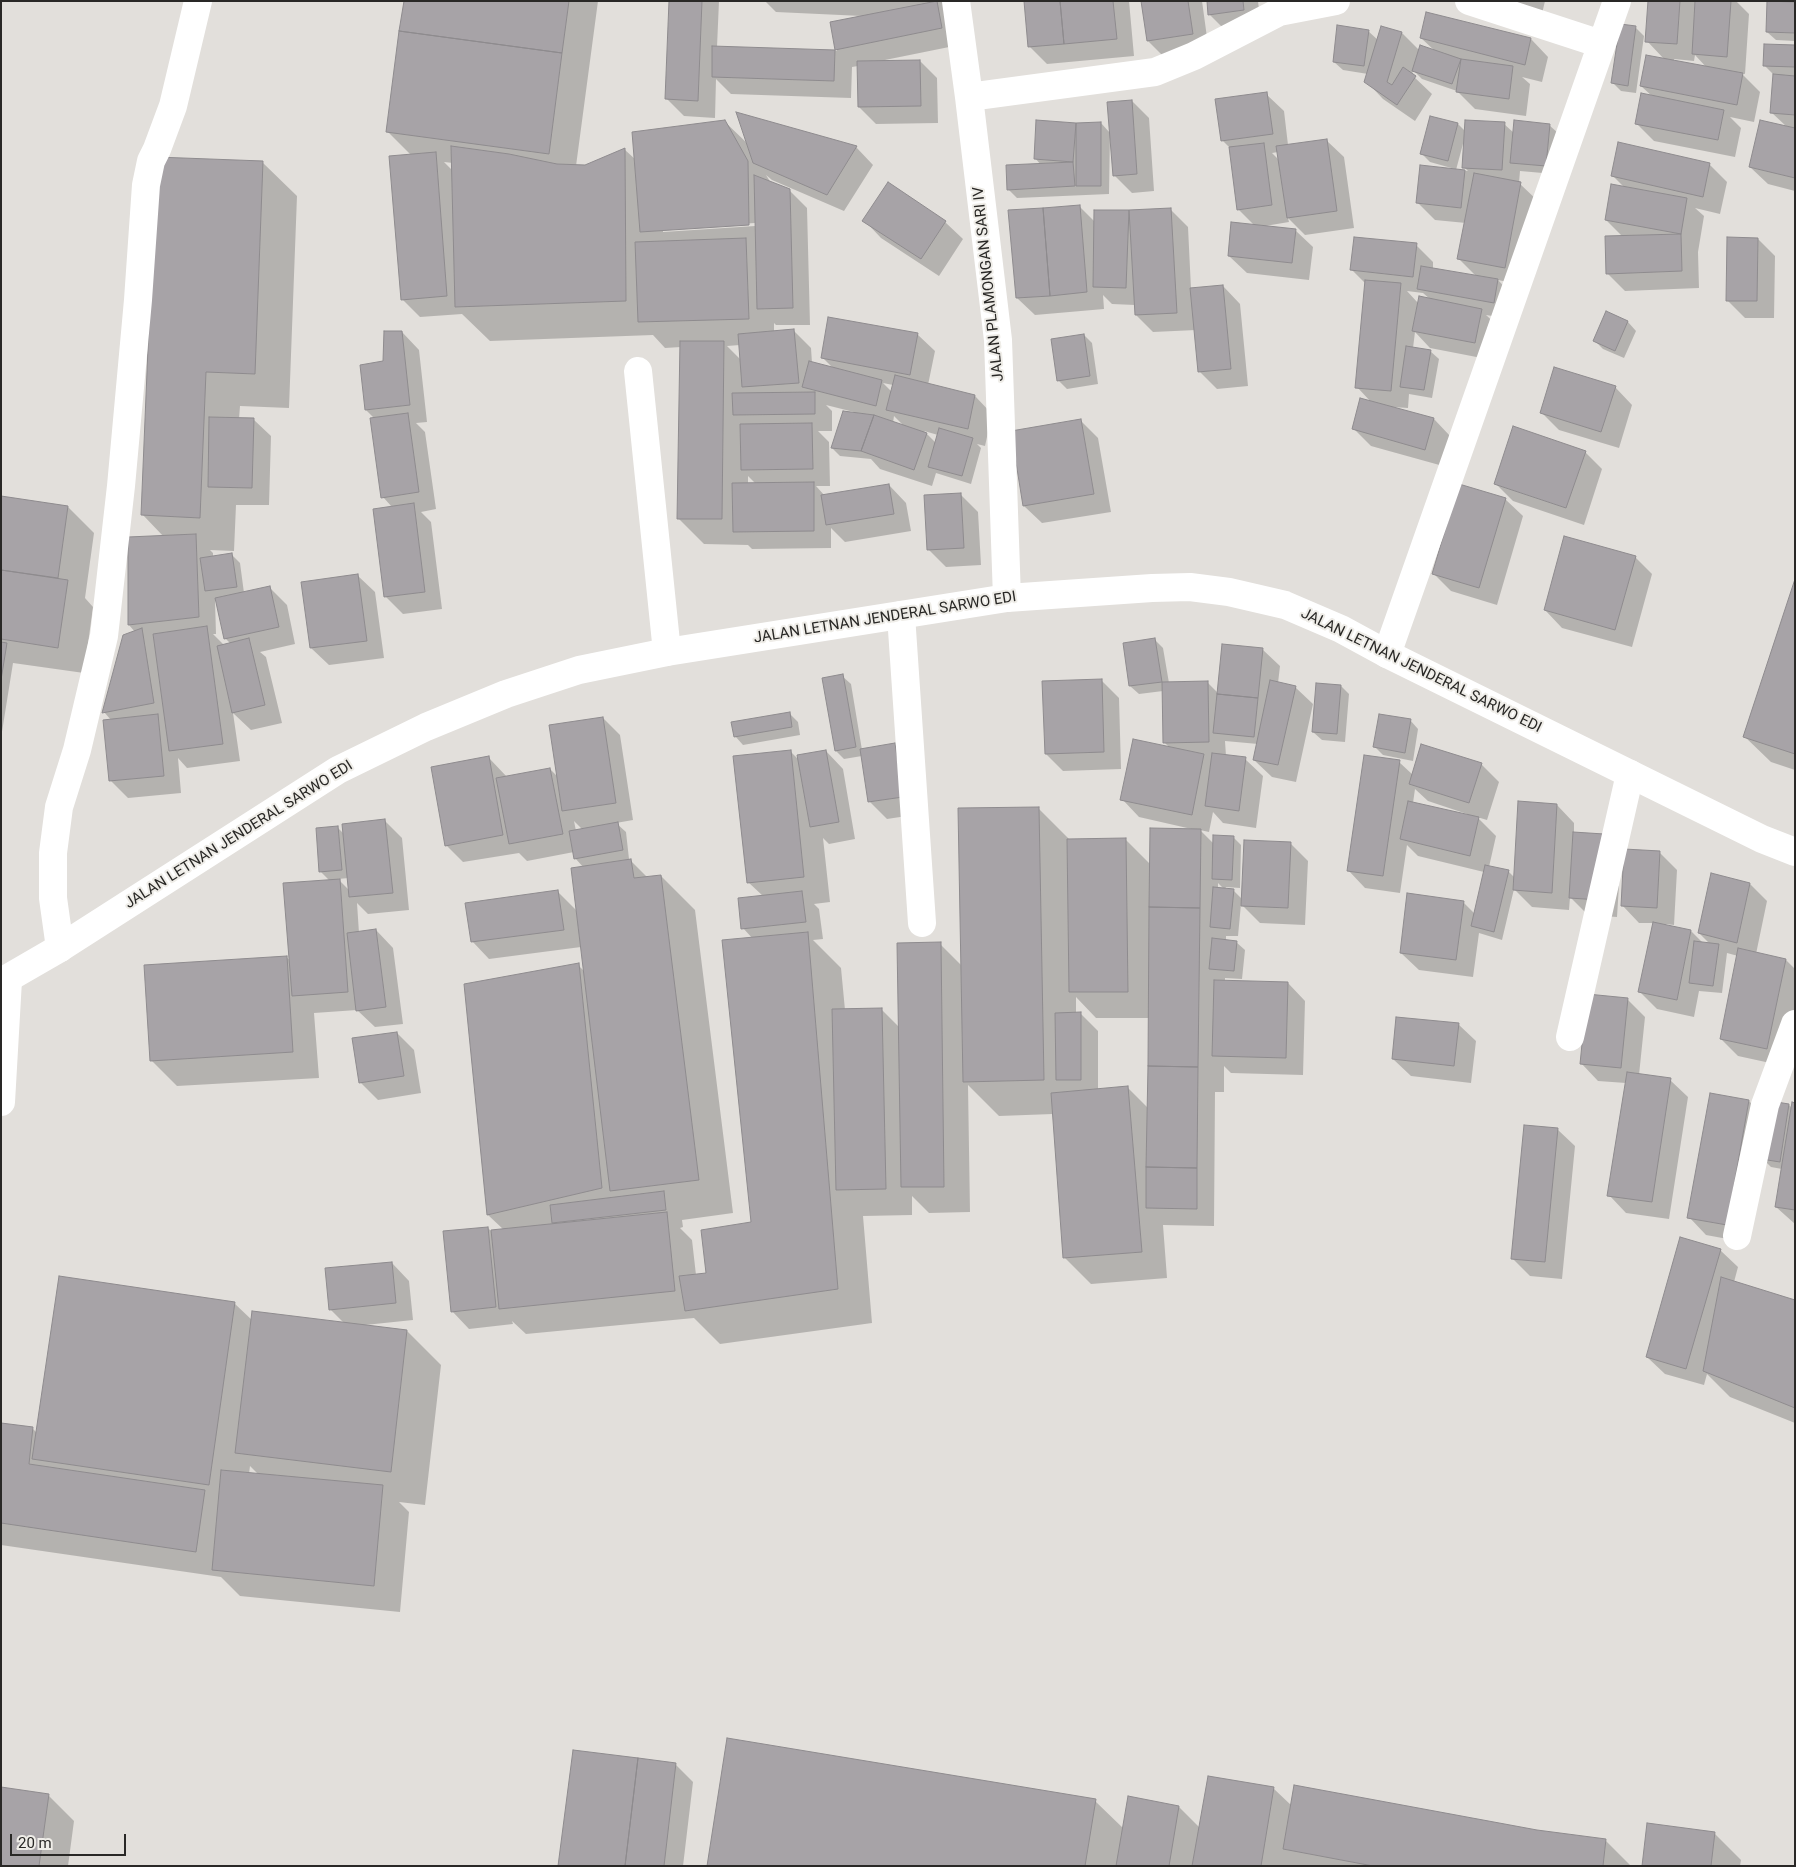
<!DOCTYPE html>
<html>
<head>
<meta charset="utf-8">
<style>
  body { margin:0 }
  #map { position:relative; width:1796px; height:1867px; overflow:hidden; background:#e2dfdb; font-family:Roboto,sans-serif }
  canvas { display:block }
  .frame { position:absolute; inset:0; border:2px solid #292826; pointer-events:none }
  .scale { position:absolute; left:10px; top:1834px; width:116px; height:22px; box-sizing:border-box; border:2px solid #292826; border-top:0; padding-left:6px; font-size:15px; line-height:18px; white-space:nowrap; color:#292826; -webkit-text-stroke:4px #efede8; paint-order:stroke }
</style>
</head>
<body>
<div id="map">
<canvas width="1796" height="1867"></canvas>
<div class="frame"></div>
<div class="scale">20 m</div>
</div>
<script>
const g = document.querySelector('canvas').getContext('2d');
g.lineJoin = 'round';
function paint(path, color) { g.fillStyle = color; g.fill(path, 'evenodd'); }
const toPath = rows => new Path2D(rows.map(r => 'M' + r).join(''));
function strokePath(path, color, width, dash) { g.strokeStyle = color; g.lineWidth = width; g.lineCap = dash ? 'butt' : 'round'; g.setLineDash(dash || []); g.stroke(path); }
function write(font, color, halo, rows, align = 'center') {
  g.font = font + ' Roboto,sans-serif'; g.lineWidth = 4; g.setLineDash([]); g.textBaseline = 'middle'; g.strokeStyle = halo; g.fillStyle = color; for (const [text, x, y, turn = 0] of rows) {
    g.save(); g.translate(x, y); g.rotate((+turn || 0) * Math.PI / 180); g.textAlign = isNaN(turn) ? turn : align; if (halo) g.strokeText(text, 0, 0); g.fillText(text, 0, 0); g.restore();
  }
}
paint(toPath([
  [406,1,598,1,576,166,585,166,624,149,636,160,724,121,749,145,856,147,873,165,844,211,772,180,766,175,771,183,789,190,807,208,810,325,776,325,774,323,774,332,793,330,811,348,812,363,834,369,823,358,917,334,935,351,928,385,975,396,992,414,985,446,977,444,981,448,971,484,936,473,932,486,880,469,871,459,840,456,832,448,854,412,826,405,832,411,832,431,818,431,829,442,830,486,816,486,825,496,889,485,906,503,911,531,845,542,831,528,831,548,752,549,748,545,704,544,678,518,681,347,665,348,653,335,490,341,462,314,420,317,402,299,411,155,388,132],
  [444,162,453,163,453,171],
  [755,223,755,226,663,232,663,229],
  [740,345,742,361,727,346],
  [883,383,893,385,892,392],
  [894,416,905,427,893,423],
  [924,431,938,435,936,443],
  [748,476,756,484,748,484],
  [670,1,719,1,717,47,837,51,831,23,862,16,776,12,765,1,945,1,959,45,885,60,886,62,920,61,937,78,938,123,876,124,859,107,858,66,852,67,851,98,731,94,716,79,715,118,684,116,667,99],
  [1025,1,1129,1,1134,56,1047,64,1029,46],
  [1142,1,1202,1,1209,52,1165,58,1148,41],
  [1208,1,1258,1,1261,27,1227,32,1209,14],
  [1475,1,1545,1,1541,18],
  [1649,1,1736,1,1749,14,1745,74,1741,73,1760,92,1754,122,1730,117,1741,128,1735,157,1654,141,1636,123,1653,97,1641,86,1665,60,1647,41],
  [1695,55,1707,68,1674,61,1674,59,1694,61],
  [1795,4,1795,41,1776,40,1767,32],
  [1636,28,1644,36,1636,93,1621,91,1613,83],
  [1368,31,1378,40,1402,33,1420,51,1435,51,1421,38,1531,39,1548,57,1542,82,1522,77,1530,84,1526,116,1475,109,1457,91,1422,79,1413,70,1412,75,1432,94,1415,121,1383,99,1366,81,1368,74,1343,70,1334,62],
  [1795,47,1795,191,1768,184,1750,167,1787,127,1771,112,1774,75,1764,65],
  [1266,94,1284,111,1288,145,1326,140,1344,157,1354,228,1305,235,1288,218,1289,222,1265,226,1295,230,1313,247,1309,280,1247,273,1229,256,1255,226,1239,210,1230,148,1222,140],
  [1278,152,1279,160,1272,153],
  [1132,101,1149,118,1154,191,1132,193,1114,175],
  [1101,123,1110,133,1109,194,1017,198,1008,189,1041,165,1035,158,1076,124],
  [1458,124,1466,132,1504,124,1514,133,1549,125,1558,133,1554,174,1520,171,1519,183,1538,201,1522,285,1498,280,1515,298,1511,319,1486,315,1499,327,1492,360,1430,348,1415,332,1413,348,1430,351,1439,359,1432,398,1409,394,1408,408,1393,407,1393,408,1434,419,1451,437,1443,466,1371,446,1354,429,1371,402,1357,387,1366,284,1352,270,1416,245,1433,262,1433,269,1477,277,1459,259,1466,223,1435,220,1417,202,1455,170,1455,169,1430,162,1422,154],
  [1464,140,1464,167,1468,171,1456,170],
  [1407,291,1423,293,1430,299,1418,303],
  [262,162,297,196,289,408,240,406,239,419,253,419,271,436,269,505,236,505,234,551,210,550,213,553,213,557,232,555,240,563,244,593,269,587,287,605,295,644,260,652,266,657,282,723,251,730,233,713,240,761,187,768,178,758,181,793,128,798,110,780,111,720,104,712,135,632,129,625,130,538,164,537,142,514],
  [215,601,216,601,225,638,231,644,225,646,213,634,216,634],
  [1710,165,1727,182,1720,214,1695,208,1704,216,1698,252,1699,288,1625,291,1608,274,1623,237,1606,220,1625,188,1612,175],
  [1079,206,1095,222,1096,211,1170,209,1188,227,1191,289,1223,286,1240,304,1248,386,1217,389,1200,372,1196,330,1153,332,1136,315,1135,305,1112,304,1103,295,1104,309,1035,315,1017,298],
  [864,220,945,222,963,239,939,276,881,238],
  [1758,239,1775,256,1774,318,1745,318,1727,300],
  [1607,313,1628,322,1636,331,1624,358,1603,349,1595,341],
  [402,332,419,350,427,422,416,423,425,432,436,509,421,512,431,522,442,609,403,614,386,597,392,507,383,497,375,419,366,410,361,367,385,362],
  [1084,335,1092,343,1098,384,1067,389,1058,380],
  [1615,387,1632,405,1619,448,1559,430,1542,413],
  [1081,421,1098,438,1111,512,1042,523,1024,506],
  [1585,452,1602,469,1584,525,1513,501,1495,483],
  [960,494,978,512,981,565,946,567,928,549],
  [1,497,68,507,94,533,85,598,93,607,84,673,13,663,1,738],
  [1505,499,1523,516,1497,605,1451,591,1434,574],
  [1635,557,1652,574,1632,647,1562,628,1545,610],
  [357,575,375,592,384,658,329,665,311,648],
  [1795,583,1795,770,1771,762,1744,736],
  [1155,640,1163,648,1169,683,1208,683,1218,693,1262,649,1280,666,1278,683,1295,687,1313,704,1296,782,1272,777,1254,760,1258,744,1225,741,1226,756,1245,759,1263,776,1256,828,1223,823,1213,812,1209,832,1200,830,1214,844,1233,837,1241,845,1240,888,1226,887,1225,889,1233,890,1243,900,1291,844,1308,861,1305,925,1260,923,1241,904,1238,936,1226,936,1226,941,1236,942,1245,950,1242,979,1225,978,1225,982,1288,983,1305,1001,1303,1075,1231,1073,1224,1066,1224,1092,1215,1092,1214,1226,1163,1225,1167,1278,1091,1284,1065,1258,1053,1114,999,1116,968,1085,970,1212,929,1213,912,1196,912,1215,863,1216,872,1323,720,1344,694,1318,526,1334,512,1321,513,1324,469,1329,452,1311,488,1228,491,1231,504,1230,488,1215,578,965,584,971,581,947,489,959,472,941,558,892,577,911,584,868,575,858,574,852,527,861,519,853,463,862,446,845,489,758,507,777,550,769,559,778,603,718,620,735,633,820,616,823,626,832,629,859,648,878,661,876,695,910,733,1213,682,1220,683,1227,680,1228,692,1240,696,1275,708,1274,753,1223,753,939,743,928,763,896,748,882,790,751,800,761,826,751,843,769,855,839,829,844,823,838,830,902,814,904,819,909,823,939,813,940,841,968,845,1010,882,1010,900,1028,940,944,962,966,1038,808,1070,840,1125,839,1151,865,1196,830,1139,817,1122,799,1170,748,1164,742,1163,691,1139,694,1130,686],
  [574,821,583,830,576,831],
  [1218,883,1224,889,1218,889],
  [1076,997,1096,1018,1149,1018,1148,1108,1128,1088,1098,1090,1098,1031,1080,1013,1076,1013],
  [842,676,851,684,862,750,895,745,912,762,920,814,887,819,869,801,862,756,844,759,836,751],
  [1101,680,1119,698,1121,769,1063,771,1046,754],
  [1341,686,1349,694,1345,742,1322,740,1313,732],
  [789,713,798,722,800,735,743,745,735,736],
  [1410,720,1418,729,1413,761,1383,755,1375,747],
  [1399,762,1413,775,1481,764,1499,782,1487,820,1477,817,1496,836,1489,867,1508,871,1515,878,1557,805,1574,823,1574,833,1621,853,1617,917,1588,915,1570,897,1569,910,1532,907,1514,889,1502,940,1479,933,1473,977,1419,970,1401,953,1463,902,1475,914,1484,872,1418,856,1407,845,1400,893,1365,888,1348,870],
  [1415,789,1428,801,1467,814,1466,816,1413,803],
  [384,820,402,838,409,910,368,914,357,903,359,933,376,930,393,948,403,1024,375,1027,357,1010,314,1013,319,1078,177,1086,151,1060,286,957,291,961,330,881,321,872,338,828,344,834],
  [349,878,350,891,338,879],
  [1660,853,1677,870,1674,925,1666,924,1666,926,1691,931,1703,943,1710,944,1699,933,1750,884,1767,901,1756,954,1786,960,1795,969,1795,1017,1784,1066,1738,1056,1721,1039,1738,956,1727,953,1722,993,1699,991,1694,1017,1657,1009,1640,992,1654,923,1639,923,1622,905],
  [1627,999,1645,1017,1639,1075,1670,1080,1688,1097,1669,1219,1626,1213,1609,1195,1626,1083,1598,1081,1581,1063],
  [1458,1024,1476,1041,1471,1083,1411,1076,1393,1059],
  [397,1033,414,1050,421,1093,378,1100,360,1082],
  [1749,1101,1766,1119,1744,1242,1706,1235,1689,1217],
  [1772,1102,1789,1105,1793,1109,1795,1104,1795,1224,1776,1207,1782,1169,1771,1167,1762,1158],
  [1557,1129,1575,1146,1562,1279,1530,1276,1512,1258],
  [1720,1250,1738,1267,1734,1282,1795,1301,1795,1423,1730,1397,1707,1374,1704,1385,1665,1374,1647,1357],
  [392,1263,409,1281,413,1320,365,1325,407,1331,441,1365,425,1505,399,1502,409,1512,400,1612,240,1596,221,1577,1,1545,1,1425,33,1429,37,1433,234,1303,253,1321,345,1324,330,1309],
  [250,1466,258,1474,249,1474],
  [675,1764,693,1782,683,1866,560,1866],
  [1273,1788,1292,1806,1605,1840,1631,1866,708,1866,1095,1801,1124,1829,1129,1798,1179,1807,1200,1828],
  [48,1795,74,1821,68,1866,1,1866],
  [1715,1834,1741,1860,1740,1866,1643,1866]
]), '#0003');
const building = toPath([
  [404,1,569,1,562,53,399,31,404,1],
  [669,1,702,1,698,101,665,99,669,1],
  [937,1,942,28,835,50,830,22,937,1],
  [1024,1,1060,1,1064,44,1028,47,1024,1],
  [1060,1,1113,1,1117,39,1064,44,1060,1],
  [1141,1,1188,1,1193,34,1147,41,1141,1],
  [1207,1,1243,1,1244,10,1208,15,1207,1],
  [1648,1,1680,1,1677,44,1645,42,1648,1],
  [1695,1,1731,1,1727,57,1692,54,1695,1],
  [1767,1,1795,2,1795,33,1766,32,1767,1],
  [1426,12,1531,38,1525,65,1420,38,1426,12],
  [1620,24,1636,26,1628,86,1611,83,1620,24],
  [1337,25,1369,30,1364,66,1333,62,1337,25],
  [1381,26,1402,32,1387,82,1392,85,1403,67,1416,76,1397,105,1364,82,1381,26],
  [399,31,562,53,549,154,386,132,399,31],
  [1764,44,1795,45,1795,67,1763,66,1764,44],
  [1420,45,1461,59,1452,84,1412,71,1420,45],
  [712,46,835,50,834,81,712,77,712,46],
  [1646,55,1743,73,1737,105,1640,86,1646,55],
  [1461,59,1513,66,1509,99,1456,92,1461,59],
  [920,60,921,106,858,107,857,61,920,60],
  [1773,74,1795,76,1795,115,1770,113,1773,74],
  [1267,92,1273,134,1221,141,1215,99,1267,92],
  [1641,93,1724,110,1718,140,1635,124,1641,93],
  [1132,100,1137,174,1113,176,1107,102,1132,100],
  [736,112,857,146,827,195,753,163,736,112],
  [1430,116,1458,123,1448,161,1420,154,1430,116],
  [725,120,748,161,749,225,640,232,632,132,725,120],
  [1036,120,1076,123,1073,162,1034,159,1036,120],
  [1465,120,1505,122,1502,170,1462,168,1465,120],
  [1514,120,1550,124,1546,166,1510,163,1514,120],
  [1760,120,1795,128,1795,178,1749,167,1760,120],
  [1101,122,1101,186,1076,186,1076,123,1101,122],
  [1327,139,1337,211,1287,218,1276,146,1327,139],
  [1618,142,1710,163,1703,197,1611,176,1618,142],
  [1264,143,1272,205,1237,210,1229,147,1264,143],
  [451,146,509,154,557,164,585,165,625,148,626,301,455,307,451,146],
  [436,152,447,296,401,300,389,156,436,152],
  [156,157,263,161,255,374,206,372,200,518,141,515,156,157],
  [1073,162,1075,186,1007,190,1006,165,1073,162],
  [1420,165,1465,170,1461,208,1416,203,1420,165],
  [1474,173,1521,182,1505,268,1457,259,1474,173],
  [754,175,790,189,793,308,757,309,754,175],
  [888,182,946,221,921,259,862,221,888,182],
  [1611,184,1687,198,1681,234,1605,220,1611,184],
  [1080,205,1087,292,1050,296,1043,208,1080,205],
  [1043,208,1050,296,1016,298,1008,210,1043,208],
  [1171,208,1177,313,1135,315,1129,210,1171,208],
  [1094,210,1129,210,1126,288,1093,287,1094,210],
  [1231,222,1296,229,1292,263,1228,256,1231,222],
  [1681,234,1682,271,1606,274,1605,236,1681,234],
  [1354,237,1417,243,1413,277,1350,270,1354,237],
  [1727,237,1758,238,1757,301,1726,301,1727,237],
  [746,238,749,319,638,322,635,242,746,238],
  [1421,266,1498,279,1494,303,1417,289,1421,266],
  [1365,280,1401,283,1391,391,1355,388,1365,280],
  [1223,285,1231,369,1198,372,1190,288,1223,285],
  [1419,296,1482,309,1475,343,1412,331,1419,296],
  [1606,311,1628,321,1615,351,1593,341,1606,311],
  [828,317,918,333,910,375,821,358,828,317],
  [794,329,799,383,742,387,738,334,794,329],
  [384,331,402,331,410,405,365,410,360,365,383,361,384,331],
  [1084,334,1090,376,1057,381,1051,339,1084,334],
  [680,341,724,341,722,519,677,519,680,341],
  [1406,346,1431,350,1424,390,1400,387,1406,346],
  [809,361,882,380,876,406,802,387,809,361],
  [1554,367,1616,386,1601,432,1540,413,1554,367],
  [895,375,975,395,968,429,886,410,895,375],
  [815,392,815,414,733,415,732,393,815,392],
  [1360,398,1434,418,1425,450,1352,429,1360,398],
  [843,411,874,415,861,451,831,448,843,411],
  [408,413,419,492,381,498,370,418,408,413],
  [874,415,927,433,914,470,861,451,874,415],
  [209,417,254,418,252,488,208,487,209,417],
  [1081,419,1094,494,1023,506,1011,431,1081,419],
  [812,423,813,469,741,470,740,424,812,423],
  [1513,426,1586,451,1566,508,1494,484,1513,426],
  [939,428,973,438,962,476,928,467,939,428],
  [814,482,814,531,733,532,732,483,814,482],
  [889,484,894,514,826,525,821,495,889,484],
  [1459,484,1506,498,1479,588,1432,574,1459,484],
  [961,493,964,548,927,550,924,495,961,493],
  [1,496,68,506,58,578,1,570,1,496],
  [414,503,425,592,384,597,373,509,414,503],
  [196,534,199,617,128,625,128,537,196,534],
  [1564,536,1636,556,1615,630,1544,610,1564,536],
  [232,553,237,587,205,591,200,558,232,553],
  [1,570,68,580,58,648,1,639,1,570],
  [358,574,367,641,310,648,301,582,358,574],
  [1795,579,1795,754,1743,737,1795,579],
  [270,586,279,627,224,639,215,598,270,586],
  [207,626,223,744,169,751,153,634,207,626],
  [142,628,154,703,102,713,123,635,142,628],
  [249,638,265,705,232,713,217,646,249,638],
  [1155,638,1162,682,1129,686,1123,643,1155,638],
  [1,642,7,643,1,680,1,642],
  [1222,644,1263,648,1258,698,1217,694,1222,644],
  [843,674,856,747,835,751,822,678,843,674],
  [1102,679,1104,752,1045,754,1042,681,1102,679],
  [1270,680,1296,686,1278,765,1253,760,1270,680],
  [1208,681,1209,742,1163,743,1162,682,1208,681],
  [1316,683,1341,685,1337,734,1312,732,1316,683],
  [1217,694,1258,698,1254,737,1213,733,1217,694],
  [790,712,792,727,734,737,731,722,790,712],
  [158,714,164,776,109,781,103,720,158,714],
  [1379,714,1411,719,1405,753,1373,747,1379,714],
  [603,717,616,803,562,811,549,725,603,717],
  [1133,739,1204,754,1192,815,1120,800,1133,739],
  [895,743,903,797,868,802,860,749,895,743],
  [1421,744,1482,763,1469,803,1409,784,1421,744],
  [791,750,804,877,747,883,733,756,791,750],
  [826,750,839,822,810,827,797,755,826,750],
  [1212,753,1246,757,1239,811,1205,806,1212,753],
  [1364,755,1400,760,1383,876,1347,871,1364,755],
  [489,756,503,835,445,846,431,767,489,756],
  [550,768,563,834,509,844,496,778,550,768],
  [1408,801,1479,817,1470,856,1400,839,1408,801],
  [1518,801,1557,804,1552,893,1513,890,1518,801],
  [1039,807,1044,1080,963,1082,958,808,1039,807],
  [385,819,393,893,349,897,342,824,385,819],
  [618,822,623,850,574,859,569,831,618,822],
  [338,826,342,870,319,872,316,828,338,826],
  [1150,828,1201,829,1200,908,1149,907,1150,828],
  [1573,832,1604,834,1600,900,1569,898,1573,832],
  [1213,835,1234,836,1232,880,1212,879,1213,835],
  [1126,838,1128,992,1069,992,1067,839,1126,838],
  [1244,840,1291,842,1288,908,1241,906,1244,840],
  [1624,849,1660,851,1657,908,1621,906,1624,849],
  [631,859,634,878,661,875,699,1180,610,1191,571,868,631,859],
  [1485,865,1509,870,1494,932,1471,926,1485,865],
  [1711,873,1750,883,1737,943,1698,933,1711,873],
  [340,879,348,992,292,996,283,883,340,879],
  [1213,887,1234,889,1230,929,1210,927,1213,887],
  [558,890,564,930,471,942,465,903,558,890],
  [802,891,806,922,741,929,738,898,802,891],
  [1407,893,1464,901,1456,960,1400,953,1407,893],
  [1149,907,1200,908,1198,1067,1148,1066,1149,907],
  [1653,922,1691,930,1677,1000,1638,992,1653,922],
  [376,929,386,1007,356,1011,347,933,376,929],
  [808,932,838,1289,685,1311,679,1276,706,1273,701,1230,751,1222,722,940,808,932],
  [1212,938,1237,941,1234,971,1209,969,1212,938],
  [1694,941,1719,944,1713,986,1689,983,1694,941],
  [941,942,944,1187,901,1187,897,943,941,942],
  [1738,948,1786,959,1767,1049,1720,1039,1738,948],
  [287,956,293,1052,150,1061,144,965,287,956],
  [579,963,602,1188,487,1215,464,984,579,963],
  [1214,980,1288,982,1286,1058,1212,1056,1214,980],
  [1587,994,1628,998,1621,1068,1580,1064,1587,994],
  [882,1008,886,1189,836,1190,832,1009,882,1008],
  [1081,1012,1081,1080,1056,1080,1055,1013,1081,1012],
  [1396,1017,1459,1023,1454,1066,1392,1059,1396,1017],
  [397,1032,404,1076,359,1083,352,1038,397,1032],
  [1148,1066,1198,1067,1197,1168,1146,1167,1148,1066],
  [1627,1072,1671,1078,1652,1202,1607,1196,1627,1072],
  [1128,1086,1142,1252,1063,1258,1051,1093,1128,1086],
  [1710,1093,1749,1100,1727,1225,1687,1218,1710,1093],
  [1770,1101,1789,1104,1780,1162,1761,1159,1770,1101],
  [1792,1102,1795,1103,1795,1210,1775,1207,1792,1102],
  [1524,1125,1558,1128,1545,1262,1511,1259,1524,1125],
  [1146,1167,1197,1168,1197,1209,1146,1208,1146,1167],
  [664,1191,666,1210,552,1223,550,1205,664,1191],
  [667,1212,675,1291,499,1309,491,1230,667,1212],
  [488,1227,496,1307,451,1312,443,1231,488,1227],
  [1680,1237,1721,1249,1686,1369,1646,1357,1680,1237],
  [392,1262,396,1303,329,1310,325,1268,392,1262],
  [59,1276,235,1302,209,1485,32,1459,59,1276],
  [1721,1277,1795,1300,1795,1408,1703,1371,1721,1277],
  [252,1311,407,1330,391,1472,235,1453,252,1311],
  [1,1423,33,1427,29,1464,205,1490,196,1552,1,1523,1,1423],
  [221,1470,383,1485,374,1586,212,1570,221,1470],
  [727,1738,1096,1799,1085,1866,707,1866,727,1738],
  [573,1750,638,1758,625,1866,558,1866,573,1750],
  [638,1758,676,1763,664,1866,625,1866,638,1758],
  [1208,1776,1274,1787,1261,1866,1192,1866,1208,1776],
  [1294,1785,1537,1830,1606,1839,1603,1866,1373,1866,1283,1849,1294,1785],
  [1,1787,49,1794,39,1866,1,1866,1,1787],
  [1128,1796,1179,1806,1169,1866,1116,1866,1128,1796],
  [1647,1823,1715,1832,1711,1866,1642,1866,1647,1823]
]);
paint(building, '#a7a3a7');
strokePath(building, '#8e8b8e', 1);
strokePath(toPath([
  [956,1,969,97,998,340,1007,598],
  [1469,1,1601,44],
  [969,97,1155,72,1194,56,1279,12,1336,1],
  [638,371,667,652],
  [901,615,922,923],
  [1387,654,1617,1],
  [60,948,53,898,53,853,59,807,77,750,104,636,121,486,138,300,146,185,151,161,157,149,173,106,198,1],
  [1570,1037,1630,774],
  [1,1102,8,980],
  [1737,1236,1765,1105,1795,1024]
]), '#fff', 28);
strokePath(toPath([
  [1,982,60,948,338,770,426,727,506,694,579,670,667,652,1007,598,1152,588,1190,587,1229,592,1285,605,1341,629,1387,654,1762,839,1795,852]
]), '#fff', 28);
write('15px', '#292826', '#efede8', [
  ["JALAN PLAMONGAN SARI IV",989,284,-96],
  ["JALAN LETNAN JENDERAL SARWO EDI",885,618,-9],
  ["JALAN LETNAN JENDERAL SARWO EDI",1421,671,26],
  ["JALAN LETNAN JENDERAL SARWO EDI",239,835,-32]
]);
</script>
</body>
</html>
